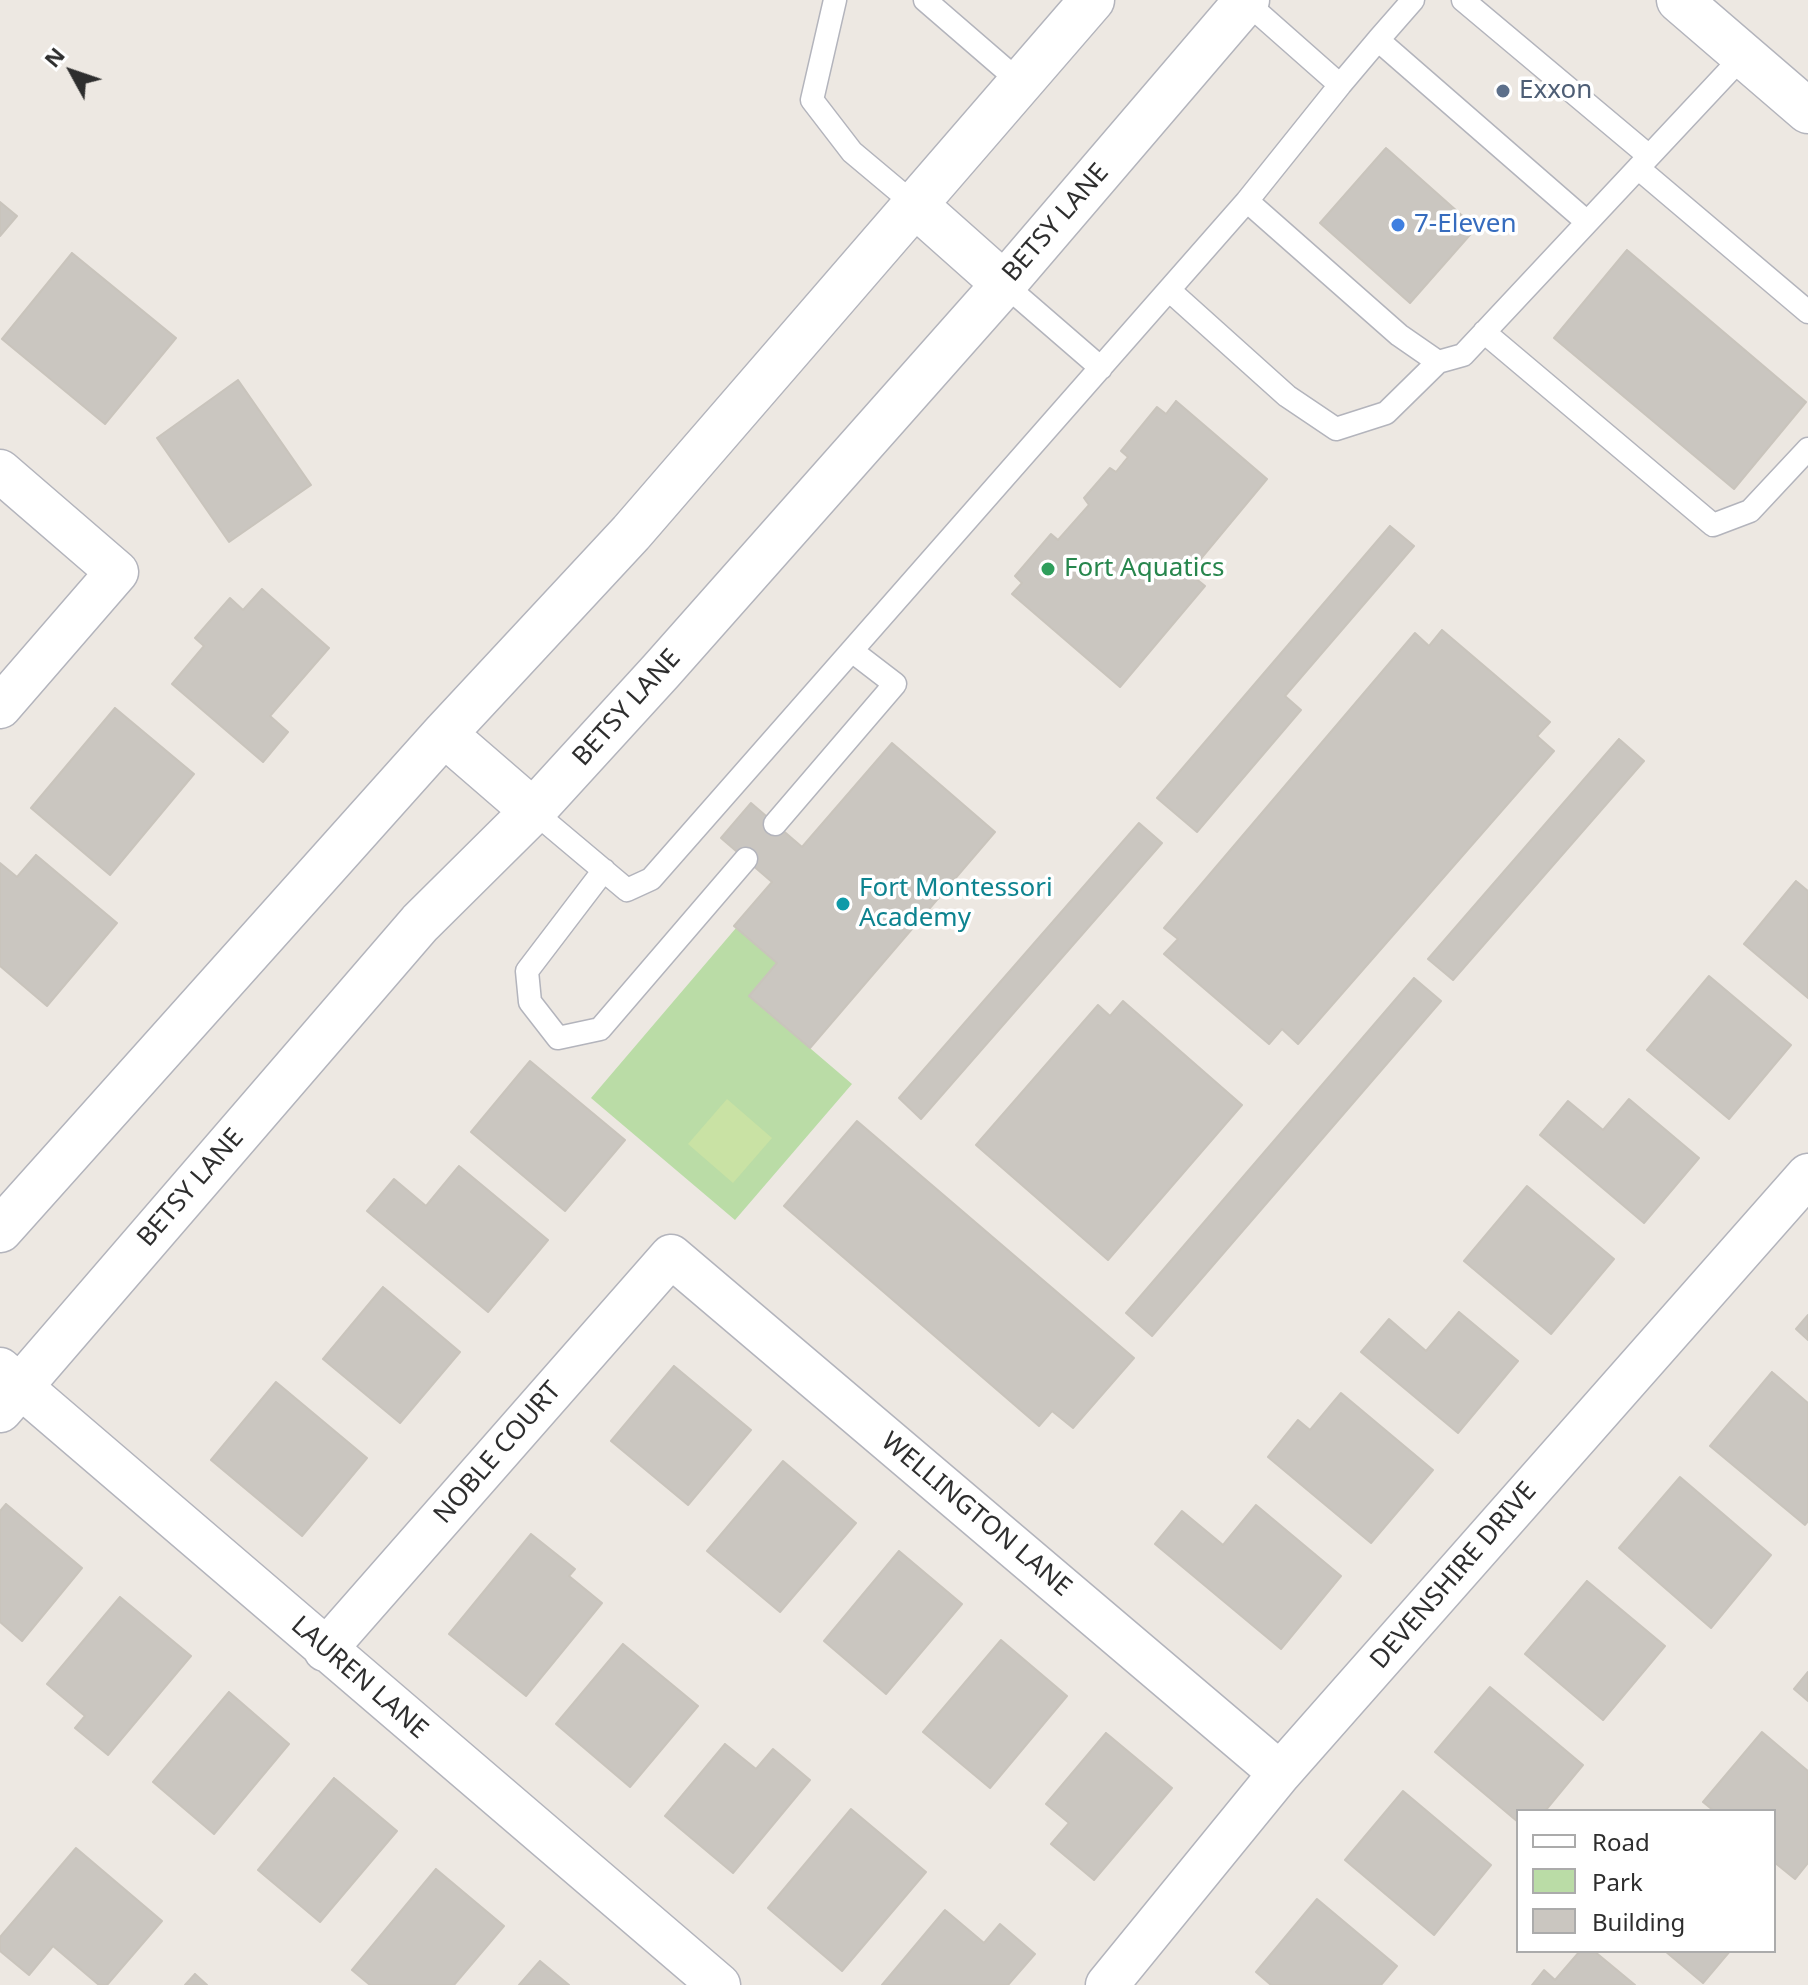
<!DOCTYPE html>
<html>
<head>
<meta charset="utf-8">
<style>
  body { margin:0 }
  #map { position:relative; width:1808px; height:1985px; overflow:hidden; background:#ede8e2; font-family:"Noto Sans",sans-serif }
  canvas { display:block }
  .legend { position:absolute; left:1516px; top:1809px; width:260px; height:144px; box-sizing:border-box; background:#fff; border:2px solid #ababab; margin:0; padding:10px 14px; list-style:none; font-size:24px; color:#2e2e2e }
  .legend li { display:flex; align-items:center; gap:16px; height:40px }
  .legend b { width:40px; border:2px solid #ababab }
  .north { position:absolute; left:32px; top:32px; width:80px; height:80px; -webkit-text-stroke:6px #fff; paint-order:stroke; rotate:310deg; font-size:22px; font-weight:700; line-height:32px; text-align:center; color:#2e2e2e }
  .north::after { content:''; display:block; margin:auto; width:28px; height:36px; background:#2e2e2e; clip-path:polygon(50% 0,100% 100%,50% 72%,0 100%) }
</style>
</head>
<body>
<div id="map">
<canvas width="1808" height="1985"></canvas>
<ul class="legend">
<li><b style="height:10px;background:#fff"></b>Road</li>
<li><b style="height:22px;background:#badca6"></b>Park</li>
<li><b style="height:22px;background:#cac6c0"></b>Building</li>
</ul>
<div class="north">N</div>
</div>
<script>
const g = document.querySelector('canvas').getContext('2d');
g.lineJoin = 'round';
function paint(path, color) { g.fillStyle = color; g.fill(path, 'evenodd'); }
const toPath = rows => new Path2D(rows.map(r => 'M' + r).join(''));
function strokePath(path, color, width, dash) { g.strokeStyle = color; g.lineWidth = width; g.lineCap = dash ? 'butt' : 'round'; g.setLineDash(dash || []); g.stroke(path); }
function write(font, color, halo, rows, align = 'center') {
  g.font = font + ' "Noto Sans",sans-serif'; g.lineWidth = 7; g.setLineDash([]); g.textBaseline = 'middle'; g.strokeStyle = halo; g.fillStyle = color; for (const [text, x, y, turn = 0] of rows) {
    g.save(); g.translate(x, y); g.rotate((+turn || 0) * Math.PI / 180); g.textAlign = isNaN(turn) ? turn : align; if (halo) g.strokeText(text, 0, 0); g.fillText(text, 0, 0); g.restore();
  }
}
paint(toPath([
  [736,928,777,963,749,996,852,1084,735,1220,591,1098]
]), '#badca6');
paint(toPath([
  [727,1099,772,1138,733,1183,688,1144]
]), '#c9e2a4');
const building = toPath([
  [1386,148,1476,228,1410,303,1320,223,1386,148],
  [0,202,17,216,0,236,0,202],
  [1627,250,1806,402,1734,489,1554,338,1627,250],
  [72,253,176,338,105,424,2,339,72,253],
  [238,380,311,485,229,542,157,438,238,380],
  [1176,401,1267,479,1189,573,1205,586,1120,687,1012,594,1022,583,1015,576,1051,534,1058,540,1089,505,1084,498,1110,468,1116,472,1128,457,1121,451,1157,407,1166,414,1176,401],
  [1390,526,1414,546,1285,696,1301,710,1197,832,1157,798,1390,526],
  [262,589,329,648,270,716,288,732,263,762,172,684,204,646,195,638,230,598,243,610,262,589],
  [1442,630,1550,722,1537,736,1554,751,1298,1044,1282,1029,1269,1044,1164,954,1178,939,1164,928,1415,633,1429,646,1442,630],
  [115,708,194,774,110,875,31,808,115,708],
  [1619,739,1644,761,1453,980,1428,959,1619,739],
  [892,743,995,832,810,1048,749,996,777,963,734,926,772,882,721,838,751,803,802,847,892,743],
  [1139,823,1162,843,921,1119,899,1098,1139,823],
  [36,855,117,923,47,1006,0,966,0,863,17,877,36,855],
  [1796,881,1808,891,1808,998,1744,944,1796,881],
  [1709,976,1791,1045,1729,1119,1647,1050,1709,976],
  [1414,978,1441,1001,1152,1336,1126,1313,1414,978],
  [1123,1001,1242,1105,1108,1260,976,1145,1098,1005,1110,1016,1123,1001],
  [530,1061,625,1140,565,1211,471,1132,530,1061],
  [1629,1099,1699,1158,1644,1223,1540,1135,1568,1101,1603,1130,1629,1099],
  [857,1121,1134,1358,1073,1428,1052,1411,1039,1426,784,1206,857,1121],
  [459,1166,548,1240,488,1312,367,1211,394,1179,426,1206,459,1166],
  [1527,1186,1614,1259,1551,1334,1464,1261,1527,1186],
  [383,1287,460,1352,400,1423,323,1359,383,1287],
  [1459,1312,1518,1361,1458,1433,1361,1352,1389,1319,1426,1351,1459,1312],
  [1808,1315,1808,1340,1796,1329,1808,1315],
  [674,1366,751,1430,688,1505,611,1441,674,1366],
  [1772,1372,1808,1403,1808,1521,1805,1525,1710,1446,1772,1372],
  [276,1382,367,1458,302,1536,211,1460,276,1382],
  [1341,1393,1433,1470,1371,1543,1268,1457,1298,1420,1310,1430,1341,1393],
  [783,1461,856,1523,780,1612,707,1551,783,1461],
  [1680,1477,1771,1555,1711,1628,1619,1548,1680,1477],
  [6,1504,82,1568,22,1641,0,1622,0,1511,6,1504],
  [1256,1505,1341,1576,1281,1649,1155,1544,1182,1511,1223,1545,1256,1505],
  [531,1534,575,1569,569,1576,602,1603,526,1696,449,1634,531,1534],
  [899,1551,962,1604,886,1694,824,1641,899,1551],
  [1587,1581,1665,1646,1603,1720,1525,1654,1587,1581],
  [120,1597,191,1656,108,1755,75,1728,85,1716,47,1684,120,1597],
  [1001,1640,1067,1696,990,1788,923,1732,1001,1640],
  [623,1644,698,1706,630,1787,556,1724,623,1644],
  [1808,1672,1808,1701,1794,1689,1808,1672],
  [1490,1687,1583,1765,1545,1811,1518,1811,1518,1822,1435,1752,1490,1687],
  [229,1692,289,1744,214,1834,153,1782,229,1692],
  [1762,1732,1808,1771,1808,1863,1795,1879,1774,1862,1774,1811,1714,1811,1703,1802,1762,1732],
  [1106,1733,1172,1788,1094,1880,1051,1844,1069,1823,1046,1804,1106,1733],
  [725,1744,756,1769,773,1749,810,1780,733,1873,665,1816,725,1744],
  [334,1778,397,1831,320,1922,258,1870,334,1778],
  [1403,1791,1491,1865,1434,1935,1345,1860,1403,1791],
  [851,1809,926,1872,842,1971,768,1908,851,1809],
  [76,1848,162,1921,107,1985,99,1985,53,1946,29,1975,0,1951,0,1937,76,1848],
  [436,1869,504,1926,454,1985,370,1985,352,1970,436,1869],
  [1317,1899,1397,1966,1381,1985,1271,1985,1256,1972,1317,1899],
  [945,1910,984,1943,1000,1924,1035,1954,1008,1985,882,1985,945,1910],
  [1580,1951,1594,1951,1635,1985,1532,1985,1544,1970,1555,1980,1580,1951],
  [1665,1951,1730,1951,1703,1983,1665,1951],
  [540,1961,569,1985,519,1985,540,1961],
  [195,1974,207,1985,185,1985,195,1974]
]);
paint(building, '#cac6c0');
strokePath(building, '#c9c4bc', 2);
const service = toPath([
  [835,0,812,100,852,152,914,204],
  [925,0,1021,83],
  [1463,0,1649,156],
  [1246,2,1340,85,1247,201,1399,335,1438,362,1463,355,1743,56],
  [1378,40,1413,0],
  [1340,85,1378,40,1587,222],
  [1638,168,1808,312],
  [1004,284,1101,368],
  [1169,290,1287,396,1336,429,1386,413,1438,362],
  [1484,332,1713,525,1750,511,1808,449],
  [533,811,627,890,651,879,1247,201],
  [775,824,895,684,852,651],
  [604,870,527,971,530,1002,558,1038,600,1029,746,859]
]);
const minor = toPath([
  [0,471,117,572,0,707],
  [0,1369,719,1985],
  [325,1650,671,1256,1280,1773],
  [1107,1985,1280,1773,1808,1175]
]);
const secondary = toPath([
  [1679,0,1808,111],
  [914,204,1004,284],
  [444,734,533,811],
  [0,1230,444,734,631,533,1092,0],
  [0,1410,420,923,533,811,661,671,1004,284,1247,0]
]);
strokePath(service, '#b3b4bc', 25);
strokePath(minor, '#b3b4bc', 45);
strokePath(secondary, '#b3b4bc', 47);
strokePath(service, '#fff', 22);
strokePath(minor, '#fff', 42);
strokePath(secondary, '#fff', 44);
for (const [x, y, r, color] of [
  [1503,91,8,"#5c6f8a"],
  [1398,225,8,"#3f7fe0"],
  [1048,569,8,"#2e9e5b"],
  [843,904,8,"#0f9aa8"]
]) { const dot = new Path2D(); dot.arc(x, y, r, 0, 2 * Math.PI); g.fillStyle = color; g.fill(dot); strokePath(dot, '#fff', 3); }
write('26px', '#4e5e75', '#fff', [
  ["Exxon",1519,91]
], 'left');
write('26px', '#2e2e2e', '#fff', [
  ["BETSY LANE",1056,223,-49],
  ["BETSY LANE",627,708,-48],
  ["BETSY LANE",191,1188,-49],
  ["NOBLE COURT",498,1453,-49],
  ["WELLINGTON LANE",976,1515,40],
  ["DEVENSHIRE DRIVE",1454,1576,-49],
  ["LAUREN LANE",359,1678,41]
]);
write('26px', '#366cbe', '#fff', [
  ["7-Eleven",1414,225]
], 'left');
write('26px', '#27864d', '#fff', [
  ["Fort Aquatics",1064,569]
], 'left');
write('26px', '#0d838f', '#fff', [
  ["Fort Montessori",859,889],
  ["Academy",859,919]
], 'left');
</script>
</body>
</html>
